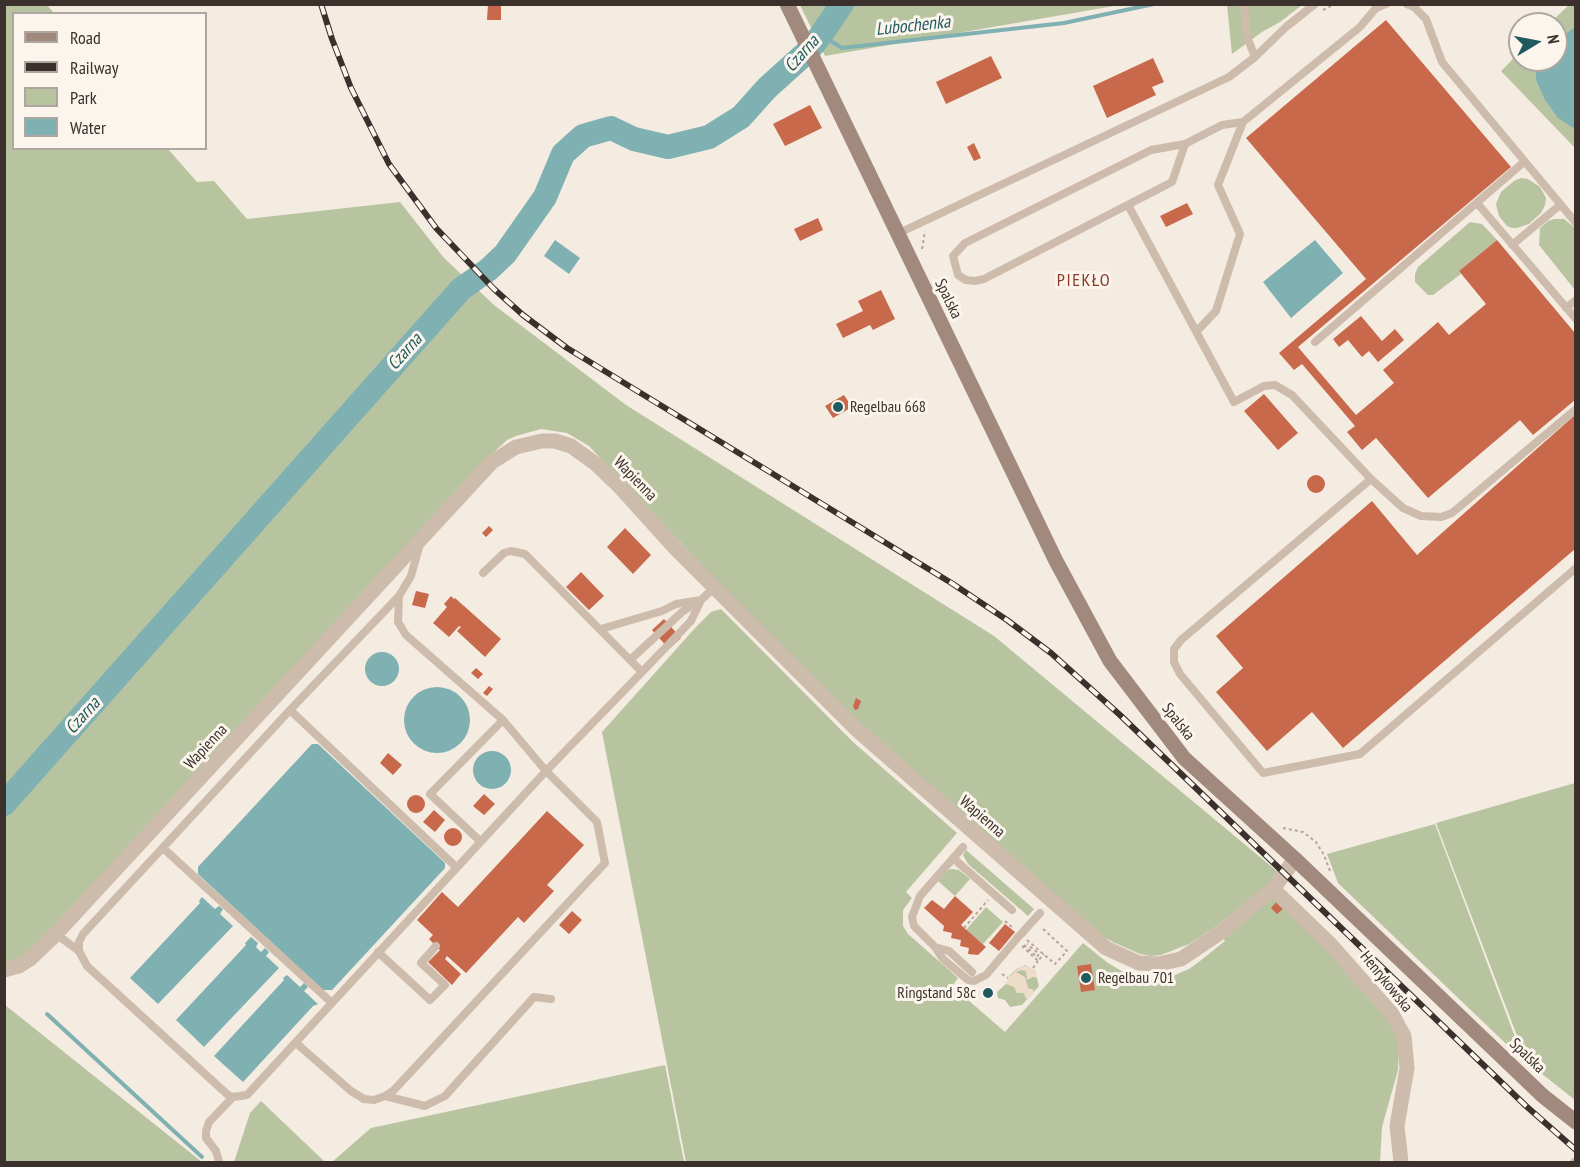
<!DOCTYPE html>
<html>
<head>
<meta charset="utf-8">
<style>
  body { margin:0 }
  #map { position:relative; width:1580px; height:1167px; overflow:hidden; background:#f4ebe1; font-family:"PT Sans Narrow",sans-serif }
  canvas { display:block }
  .frame { position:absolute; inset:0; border:6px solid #3b302b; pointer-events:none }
  .legend { position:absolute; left:12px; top:12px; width:195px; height:138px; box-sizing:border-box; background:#fbf5ee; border:2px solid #aea6a0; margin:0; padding:8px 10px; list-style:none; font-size:18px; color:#3b302b }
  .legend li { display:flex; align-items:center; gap:12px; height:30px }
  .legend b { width:30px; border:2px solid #aea6a0 }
  .north { position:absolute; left:1508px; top:12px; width:60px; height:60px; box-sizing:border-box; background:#fbf5ee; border:2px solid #aea6a0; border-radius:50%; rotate:80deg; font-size:16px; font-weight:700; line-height:24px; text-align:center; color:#3b302b }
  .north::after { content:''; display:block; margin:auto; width:21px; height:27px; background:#1f5a5e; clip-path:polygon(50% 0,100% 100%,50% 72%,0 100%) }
</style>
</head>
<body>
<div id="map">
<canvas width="1580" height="1167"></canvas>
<div class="frame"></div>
<ul class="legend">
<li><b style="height:8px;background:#a18a7d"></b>Road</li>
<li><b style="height:8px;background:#3b302b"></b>Railway</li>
<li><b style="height:16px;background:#b8c4a0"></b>Park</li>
<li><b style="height:16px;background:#7fb0b2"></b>Water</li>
</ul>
<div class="north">N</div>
</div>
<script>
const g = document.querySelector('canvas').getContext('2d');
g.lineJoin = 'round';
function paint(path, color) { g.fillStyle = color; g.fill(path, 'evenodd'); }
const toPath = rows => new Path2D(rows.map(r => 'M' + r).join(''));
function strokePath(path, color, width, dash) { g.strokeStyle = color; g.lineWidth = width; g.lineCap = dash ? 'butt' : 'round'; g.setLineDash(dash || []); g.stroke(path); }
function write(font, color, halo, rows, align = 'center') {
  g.font = font + ' "PT Sans Narrow",sans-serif'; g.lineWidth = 6; g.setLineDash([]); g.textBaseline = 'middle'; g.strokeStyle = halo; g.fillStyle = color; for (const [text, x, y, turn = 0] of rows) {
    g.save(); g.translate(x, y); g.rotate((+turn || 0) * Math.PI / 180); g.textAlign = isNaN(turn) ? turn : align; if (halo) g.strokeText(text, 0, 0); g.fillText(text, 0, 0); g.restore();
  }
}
paint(toPath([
  [5,5,47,5,54,13,14,14,14,148,168,149,197,182,214,181,247,219,400,202,444,258,494,305,626,405,994,636,1278,872,1270,884,1215,927,1189,944,1161,955,1151,956,1140,954,1113,942,1102,936,872,735,712,576,589,446,567,433,541,429,516,436,507,440,491,455,52,929,23,957,5,964],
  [800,5,1120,5,825,56],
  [1227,5,1302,5,1280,22,1262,32,1232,54],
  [1569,5,1575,5,1575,148,1501,71,1520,52,1520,60,1556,60,1556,24,1549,24],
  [1521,178,1528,179,1540,187,1546,198,1545,205,1541,213,1529,224,1517,228,1512,228,1507,226,1499,216,1496,204,1501,192,1514,181],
  [1554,219,1564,219,1575,228,1575,290,1539,245,1540,228,1548,221],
  [1470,222,1482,224,1497,240,1459,271,1461,274,1433,295,1428,295,1415,282,1415,274,1418,267],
  [721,609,853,742,957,833,906,892,912,898,903,910,903,926,908,934,958,978,952,986,1005,1032,1083,943,1108,963,1130,976,1152,980,1168,978,1189,969,1200,961,1225,941,1223,938,1275,896,1327,949,1387,1017,1399,1039,1398,1070,1382,1127,1380,1162,686,1162,602,732,696,627,711,612],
  [1575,783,1576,783,1575,1100,1527,1062,1436,823],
  [1435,824,1524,1061,1338,883,1327,854],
  [966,850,1034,909,1028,916,968,864,963,855],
  [952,869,959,870,970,879,955,896,938,881,948,870],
  [986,907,1003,922,983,944,966,930],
  [1025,965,1035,971,1039,986,1022,1005,1010,1007,1005,1000,998,998,997,992,1006,984,1010,975,1018,968],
  [4,1005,5,1005,202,1162,5,1162],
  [665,1065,684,1162,332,1162,371,1128],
  [261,1101,325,1162,234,1162,250,1113]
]), '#b8c4a0');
paint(toPath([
  [1021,966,1029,966,1037,974,1037,978,1033,977,1027,980,1026,971,1021,970,1016,972,1025,977,1028,988,1034,990,1031,997,1026,999,1024,993,1017,993,1014,987,1006,984,1008,978]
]), '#ecdcc8');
paint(toPath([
  [1575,27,1575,129,1558,118,1545,100,1536,80,1536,60,1556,60,1556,41],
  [555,240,580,258,569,274,544,256],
  [1315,240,1343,273,1291,318,1263,282],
  '365 669a17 17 0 1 1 34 0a17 17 0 1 1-34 0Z',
  '404 720a33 33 0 1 1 66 0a33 33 0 1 1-66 0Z',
  [312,744,318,744,445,863,445,868,332,990,323,990,198,874,198,867],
  '473 770a19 19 0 1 1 38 0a19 19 0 1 1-38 0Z',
  [202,897,215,909,219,906,223,909,220,914,233,926,158,1004,130,978,200,903,199,901],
  [251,937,258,943,256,947,261,952,265,948,269,952,266,956,279,968,204,1047,176,1020,246,945,245,943],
  [287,975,300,987,304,983,308,987,304,991,318,1004,313,1006,243,1082,214,1056,284,980,283,978]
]), '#7fb0b2');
strokePath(toPath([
  [821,35,842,48,1064,23,1154,4],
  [47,1014,202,1157]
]), '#7fb0b2', 4);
strokePath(toPath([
  [4,804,461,289,488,270,505,254,545,197,563,154,583,136,611,128,634,139,668,147,709,137,741,117,767,88,808,51,821,35,842,4]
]), '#7fb0b2', 24);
paint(toPath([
  [488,4,501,4,501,20,487,20],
  [1386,20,1511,167,1298,347,1356,415,1394,383,1383,370,1438,322,1449,335,1486,304,1459,271,1497,240,1575,333,1575,400,1533,435,1520,420,1428,498,1376,438,1362,450,1347,432,1355,426,1302,364,1294,370,1279,353,1366,279,1246,138],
  [991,56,1002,78,946,104,936,82],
  [1153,58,1164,82,1152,87,1156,95,1107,118,1093,86],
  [810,105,822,128,785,146,773,124],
  [974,143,981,158,974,161,967,147],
  [1187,203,1193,214,1166,227,1160,216],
  [818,218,823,230,800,241,794,229],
  [881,290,895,319,873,330,870,325,843,338,836,324,863,311,858,301],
  [1361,316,1382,341,1395,329,1404,340,1378,362,1369,351,1362,357,1348,340,1339,347,1333,339],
  [1264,394,1298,433,1278,450,1244,411],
  [844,395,852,407,833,418,825,406],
  [1575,415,1575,549,1343,748,1312,712,1267,751,1216,692,1243,668,1216,636,1372,501,1417,555],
  '1307 484a9 9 0 1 1 18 0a9 9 0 1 1-18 0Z',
  [489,526,493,530,486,537,482,533],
  [625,528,651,555,633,574,607,547],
  [581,572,604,596,589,610,566,587],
  [416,591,429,594,425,608,412,605],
  [451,596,454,599,455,598,501,639,485,657,457,631,461,627,459,626,449,637,433,623,447,607,444,604],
  [664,619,681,638,669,649,652,630],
  [476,668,483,674,478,679,471,673],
  [489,686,493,689,487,696,483,693],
  [856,698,861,701,858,709,855,710,853,706],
  [388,753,402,765,393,775,380,763],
  [484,794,495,804,484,815,473,806],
  '407 804a9 9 0 1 1 18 0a9 9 0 1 1-18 0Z',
  [434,810,445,820,435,832,423,822],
  [547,811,584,845,547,885,554,891,524,923,518,917,466,973,447,956,445,959,461,974,452,985,428,962,440,950,429,939,433,935,417,920,442,892,458,907],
  '444 837a9 9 0 1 1 18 0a9 9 0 1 1-18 0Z',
  [955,896,973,912,961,925,986,947,978,955,968,954,969,948,960,946,961,940,951,938,952,933,943,931,944,926,924,908,932,900,944,909],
  [1277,901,1284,908,1277,914,1271,908],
  [572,911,582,920,569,934,559,925],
  [1005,924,1015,932,999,951,989,943],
  [1091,964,1095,990,1081,992,1077,966],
  [986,988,993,993,992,997,990,998,982,993]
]), '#c8694b');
strokePath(toPath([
  [1323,10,1335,4],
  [922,249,925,231],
  [1283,828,1303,832,1316,842,1324,855,1330,871],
  [1005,921,1014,929],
  [964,928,988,900],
  [1027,940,1055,964,1067,951,1042,928],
  [1024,945,1037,957,1039,954,1027,944],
  [1022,946,1038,961,1044,954],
  [1033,968,1038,961],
  [1002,974,1008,978]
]), '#b9a596', 2, [3, 3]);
strokePath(toPath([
  [1244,4,1247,37,1255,57],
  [1407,4,1414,7,1426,19,1442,62,1576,223],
  [1185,144,1172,182,984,279,975,281,966,280,958,275,953,256,965,243,1151,150,1185,144,1222,125,1243,122,1360,27,1376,8,1386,4],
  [1477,203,1576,319],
  [1128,205,1234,402,1264,386,1275,385,1292,395,1371,479,1403,508,1421,516,1441,517,1452,513,1576,409],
  [897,234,1229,77,1255,57,1286,27,1315,4],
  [1512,245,1560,205],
  [1566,308,1576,300],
  [1197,331,1216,311,1240,234,1218,185,1243,122],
  [1315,342,1524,162],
  [1371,479,1181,640,1174,649,1174,662,1180,674,1263,773,1360,754,1576,568],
  [399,596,290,710,83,934,79,942,79,951,87,966,228,1095,233,1097,247,1095,546,771,503,720,406,635,398,622,399,596,411,576,420,544],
  [601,629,662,611,676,604,701,600],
  [630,660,682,612,697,602],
  [642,672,691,621,701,600,714,588],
  [290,710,456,867],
  [480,841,430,794,503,720],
  [963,847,920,896,912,917,914,926,935,947,943,959,968,980,974,981,986,975,1019,936],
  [163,848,332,1003],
  [953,858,1012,910],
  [1022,933,1040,913],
  [56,934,79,951],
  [935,947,949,951,972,972],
  [378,952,430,1000,445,985,421,963,436,946],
  [296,1043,351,1091,364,1099,374,1100,385,1096,394,1090,605,863,597,822,546,771,642,672,525,554,511,551,504,553,483,573],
  [385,1096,425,1106,445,1096,534,997,551,999],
  [219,1162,216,1151,206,1138,206,1131,209,1122,233,1097],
  [1574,1162,1576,1161]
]), '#cdbbac', 8);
strokePath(toPath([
  [1295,859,1273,889,1331,945,1392,1014,1404,1036,1407,1068,1397,1126,1401,1162],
  [4,970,19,966,30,959,56,934,492,462,516,447,542,441,555,441,571,446,596,464,619,486,675,548,855,728,1106,948,1139,963,1158,964,1181,959,1221,932,1273,889]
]), '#cdbbac', 15);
strokePath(toPath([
  [787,4,1056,561,1110,661,1184,758,1295,859,1543,1096,1576,1122]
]), '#a18a7d', 15);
const rail = toPath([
  [321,4,332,39,351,88,389,164,436,228,494,289,523,315,567,348,953,584,1007,620,1051,653,1120,715,1526,1106,1576,1150]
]);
strokePath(rail, '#3b302b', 6);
strokePath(rail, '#fbf5ee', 4, [11]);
strokePath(toPath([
  [1019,936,1022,933]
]), '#cdbbac', 8);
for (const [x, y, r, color] of [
  [838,407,6,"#1f5a5e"],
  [1086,978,6,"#1f5a5e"],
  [988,993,6,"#1f5a5e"]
]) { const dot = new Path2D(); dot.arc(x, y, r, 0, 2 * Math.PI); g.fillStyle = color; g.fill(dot); strokePath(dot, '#fbf5ee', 2); }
write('16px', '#3b302b', '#fbf5ee', [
  ["Spalska",948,299,64],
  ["Wapienna",635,479,46],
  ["Spalska",1178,722,52],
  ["Wapienna",206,747,-47],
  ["Wapienna",982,817,41],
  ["Henrykowska",1386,982,51],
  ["Spalska",1527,1056,44]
]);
write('16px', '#3b302b', '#fbf5ee', [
  ["Regelbau 668",850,407],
  ["Regelbau 701",1098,978],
  ["Ringstand 58c",976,993,"right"]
], 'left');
write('italic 18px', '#1f5a5e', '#fbf5ee', [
  ["Lubochenka",913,26,-6],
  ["Czarna",802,54,-48],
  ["Czarna",405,352,-48],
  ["Czarna",83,716,-48]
]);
g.letterSpacing = '1.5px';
write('18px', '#8c3b22', '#fbf5ee', [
  ["PIEKŁO",1084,281]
]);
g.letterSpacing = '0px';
</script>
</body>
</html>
